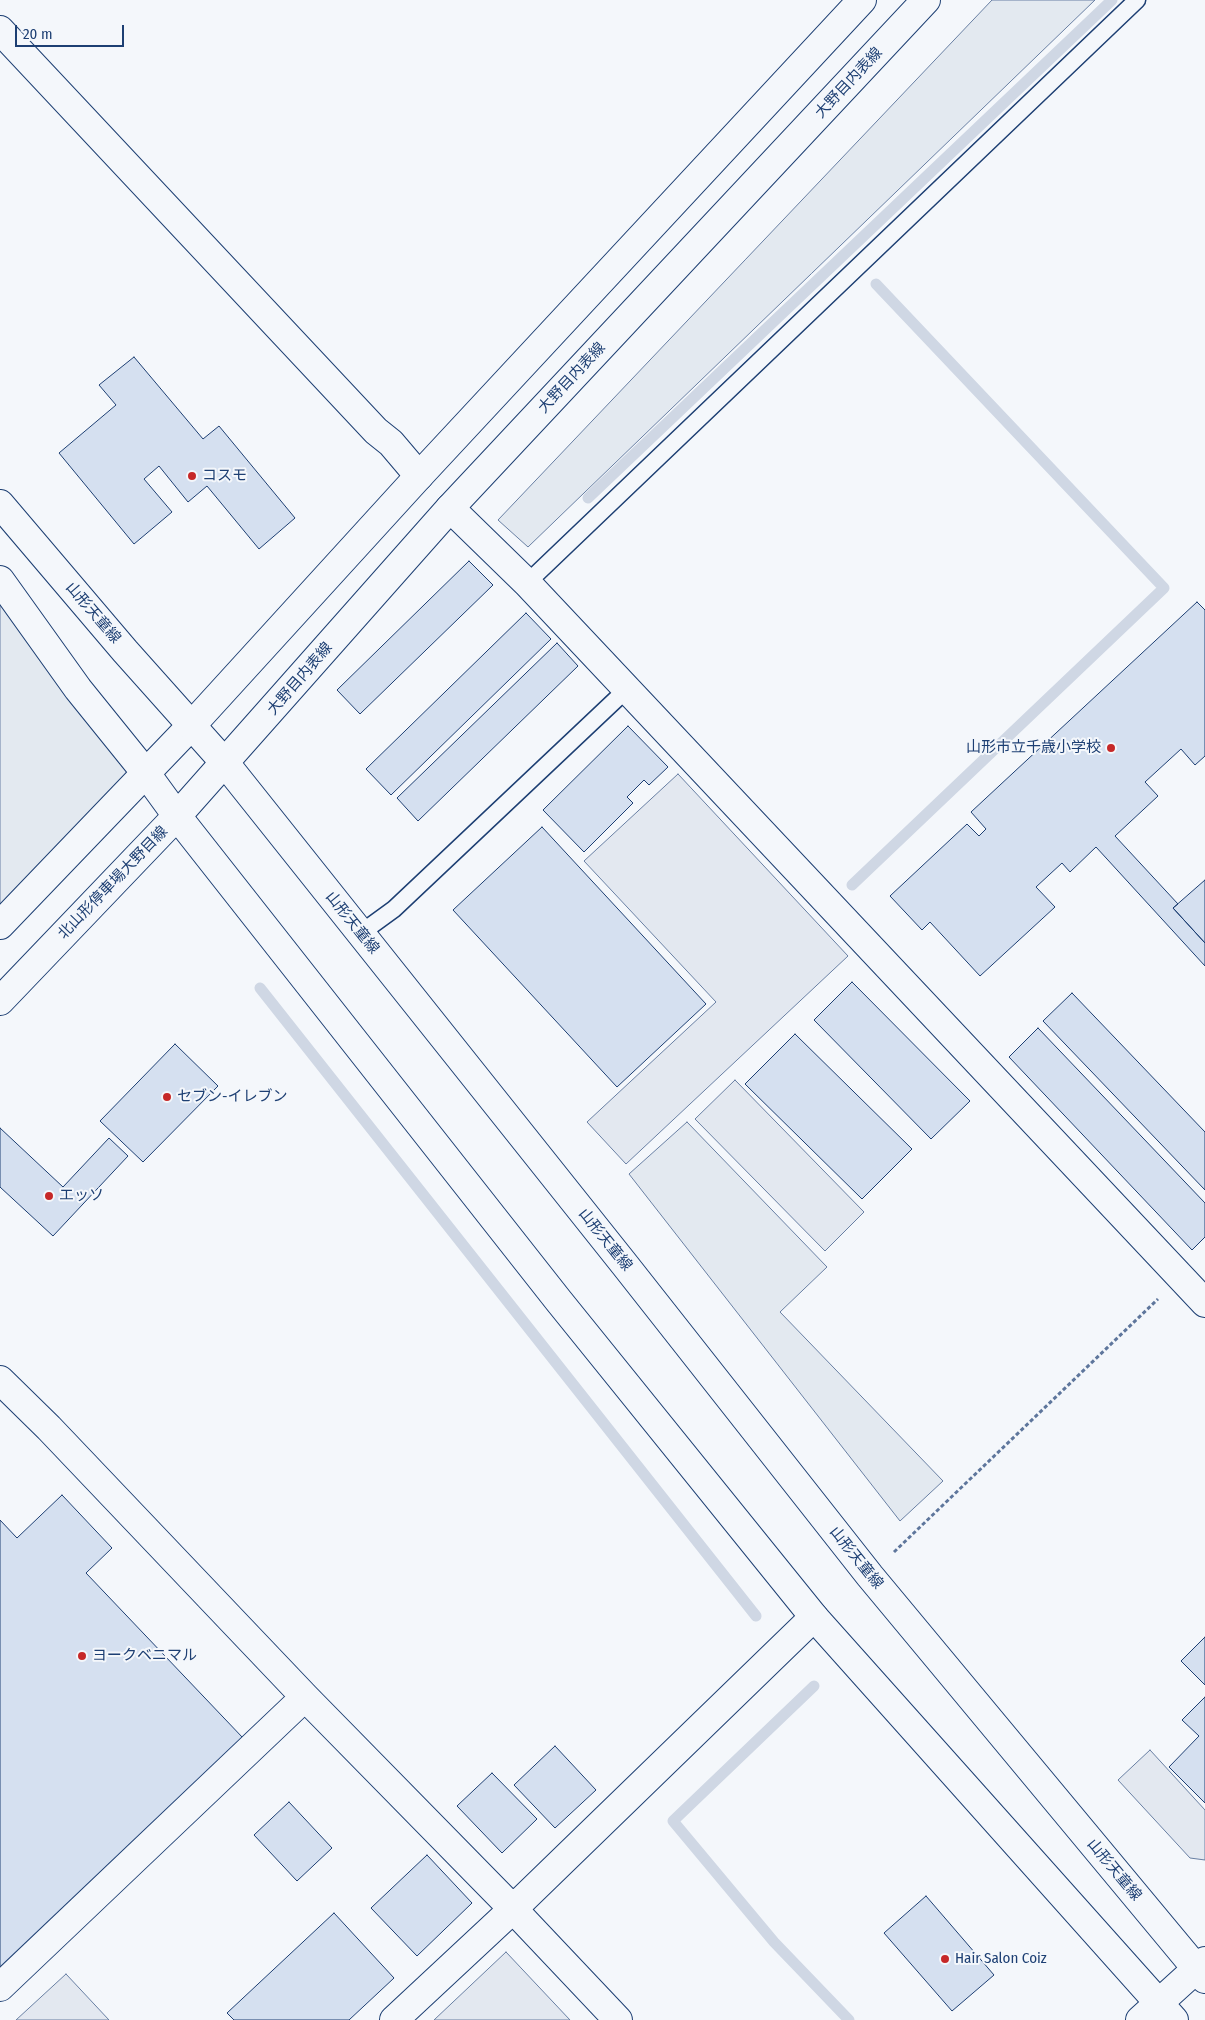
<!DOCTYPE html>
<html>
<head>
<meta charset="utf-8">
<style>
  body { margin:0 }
  #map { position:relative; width:1205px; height:2020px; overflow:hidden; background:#f4f7fb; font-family:"Fira Sans Condensed",sans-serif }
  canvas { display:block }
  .scale { position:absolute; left:15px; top:25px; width:109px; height:22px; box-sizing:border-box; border:2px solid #1d3f73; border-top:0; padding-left:6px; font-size:15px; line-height:18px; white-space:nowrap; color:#1d3f73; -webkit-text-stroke:4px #f4f7fb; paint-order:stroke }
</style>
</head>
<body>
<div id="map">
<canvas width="1205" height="2020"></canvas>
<div class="scale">20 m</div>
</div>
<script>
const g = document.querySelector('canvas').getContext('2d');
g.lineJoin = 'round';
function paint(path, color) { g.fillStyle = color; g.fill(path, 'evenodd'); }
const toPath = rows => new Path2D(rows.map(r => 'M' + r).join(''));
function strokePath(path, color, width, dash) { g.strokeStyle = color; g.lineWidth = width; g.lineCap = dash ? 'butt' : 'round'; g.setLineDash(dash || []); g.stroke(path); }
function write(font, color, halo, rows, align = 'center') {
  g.font = font + ' "Fira Sans Condensed","Noto Sans JP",sans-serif'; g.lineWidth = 4; g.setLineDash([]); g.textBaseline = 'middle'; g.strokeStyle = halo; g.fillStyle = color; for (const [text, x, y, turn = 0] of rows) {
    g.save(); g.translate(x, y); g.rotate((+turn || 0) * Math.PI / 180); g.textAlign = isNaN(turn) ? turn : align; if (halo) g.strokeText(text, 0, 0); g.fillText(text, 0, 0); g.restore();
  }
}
const green = toPath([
  [992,0,1095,0,528,547,498,520,992,0],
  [0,580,145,772,0,924,0,580],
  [687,1122,827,1267,780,1312,943,1481,900,1521,629,1174,687,1122]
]);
paint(green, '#e3e9f0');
strokePath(green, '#687fa3', 1);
const parking = toPath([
  [678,774,848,956,626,1164,587,1122,716,1002,584,861,678,774],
  [735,1080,864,1212,825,1251,695,1119,735,1080],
  [1150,1750,1205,1810,1205,1860,1190,1858,1118,1780,1150,1750],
  [506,1952,570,2020,434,2020,506,1952],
  [66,1974,109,2020,16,2020,66,1974]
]);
paint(parking, '#e3e8f0');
strokePath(parking, '#687fa3', 1);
strokePath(toPath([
  [588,498,1112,0],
  [852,885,1164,588,876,284],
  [260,988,756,1616],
  [814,1686,673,1821,774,1942,849,2020]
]), '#cfd7e4', 11);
const building = toPath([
  [134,357,203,439,219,426,295,518,259,549,207,486,188,502,159,466,144,479,172,512,134,544,59,453,116,405,99,385,134,357],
  [469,561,493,585,360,714,337,690,469,561],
  [1197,602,1205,610,1205,756,1195,765,1181,749,1145,782,1158,796,1115,836,1178,904,1173,908,1205,943,1205,966,1096,847,1070,872,1062,863,1036,887,1055,907,980,976,930,922,922,930,890,896,967,824,979,836,986,829,971,812,1197,602],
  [526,613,551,639,391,795,366,769,526,613],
  [557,643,578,666,418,821,397,798,557,643],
  [628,726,668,767,649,785,644,780,627,797,633,803,584,852,543,810,628,726],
  [542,827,706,1004,617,1087,453,910,542,827],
  [1205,880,1205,943,1173,908,1205,880],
  [852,982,970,1101,931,1139,814,1020,852,982],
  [1072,993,1205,1132,1205,1190,1043,1021,1072,993],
  [1038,1028,1205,1203,1205,1237,1192,1250,1009,1057,1038,1028],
  [795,1034,912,1149,862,1199,745,1084,795,1034],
  [175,1044,218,1086,143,1162,100,1121,175,1044],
  [0,1128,63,1187,109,1138,128,1156,53,1236,0,1187,0,1128],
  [62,1495,112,1548,86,1573,243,1738,0,1968,0,1520,17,1538,62,1495],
  [1205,1637,1205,1685,1181,1661,1205,1637],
  [1205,1697,1205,1803,1169,1767,1199,1736,1182,1720,1205,1697],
  [555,1746,596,1790,555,1828,514,1785,555,1746],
  [492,1773,537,1819,502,1853,457,1806,492,1773],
  [289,1802,332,1848,297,1881,254,1835,289,1802],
  [427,1855,472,1903,417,1956,371,1908,427,1855],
  [926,1896,994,1975,952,2011,884,1933,926,1896],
  [334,1913,394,1978,349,2020,234,2020,227,2013,334,1913]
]);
paint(building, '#d5e0f0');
strokePath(building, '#1d3f73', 1);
const service = toPath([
  [527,583,1137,0],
  [361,933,394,909,627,689]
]);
const minor = toPath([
  [0,30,376,431,391,443,419,476],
  [450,508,527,583,1205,1303],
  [1140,2020,1205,1961]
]);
const tertiary = toPath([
  [0,1380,49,1428,305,1697,513,1909,618,2020],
  [0,1987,305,1697],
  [394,2020,513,1909,814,1617]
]);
const secondary = toPath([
  [0,925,191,726,419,476,862,0],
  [0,1001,177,816,450,508,926,0]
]);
const primary = toPath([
  [0,504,125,651,225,763,625,1265,870,1576,1205,1979],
  [0,580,78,689,145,772,177,816,558,1300,814,1617,1174,2020]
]);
strokePath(service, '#1d3f73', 19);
strokePath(minor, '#1d3f73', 30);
strokePath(tertiary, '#1d3f73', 30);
strokePath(secondary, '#1d3f73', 30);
strokePath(primary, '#1d3f73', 30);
strokePath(toPath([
  [894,1552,1158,1299]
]), '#5e769c', 3, [4, 2.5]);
strokePath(service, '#f4f7fb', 16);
strokePath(minor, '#f4f7fb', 28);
strokePath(tertiary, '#f4f7fb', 28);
strokePath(secondary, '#f4f7fb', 28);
strokePath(primary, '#f4f7fb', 28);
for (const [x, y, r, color] of [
  [192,476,5,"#c62828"],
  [1111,748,5,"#c62828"],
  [167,1097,5,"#c62828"],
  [49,1196,5,"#c62828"],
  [82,1656,5,"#c62828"],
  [945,1959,5,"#c62828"]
]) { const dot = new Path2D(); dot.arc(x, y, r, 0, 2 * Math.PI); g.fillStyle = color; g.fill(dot); strokePath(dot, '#f4f7fb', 2); }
write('15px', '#1d3f73', '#f4f7fb', [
  ["大野目内表線",849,83,-47],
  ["大野目内表線",572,378,-47],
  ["山形天童線",93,613,49],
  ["大野目内表線",300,679,-49],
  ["北山形停車場大野目線",113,883,-46],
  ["山形天童線",352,923,51],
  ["山形天童線",605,1240,51],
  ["山形天童線",856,1558,51],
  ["山形天童線",1114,1870,50]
]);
write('15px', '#1d3f73', '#f4f7fb', [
  ["コスモ",202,476],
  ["山形市立千歳小学校",1101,748,"right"],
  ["セブン-イレブン",177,1097],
  ["エッソ",59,1196],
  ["ヨークベニマル",92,1656],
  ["Hair Salon Coiz",955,1959]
], 'left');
</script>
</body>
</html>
